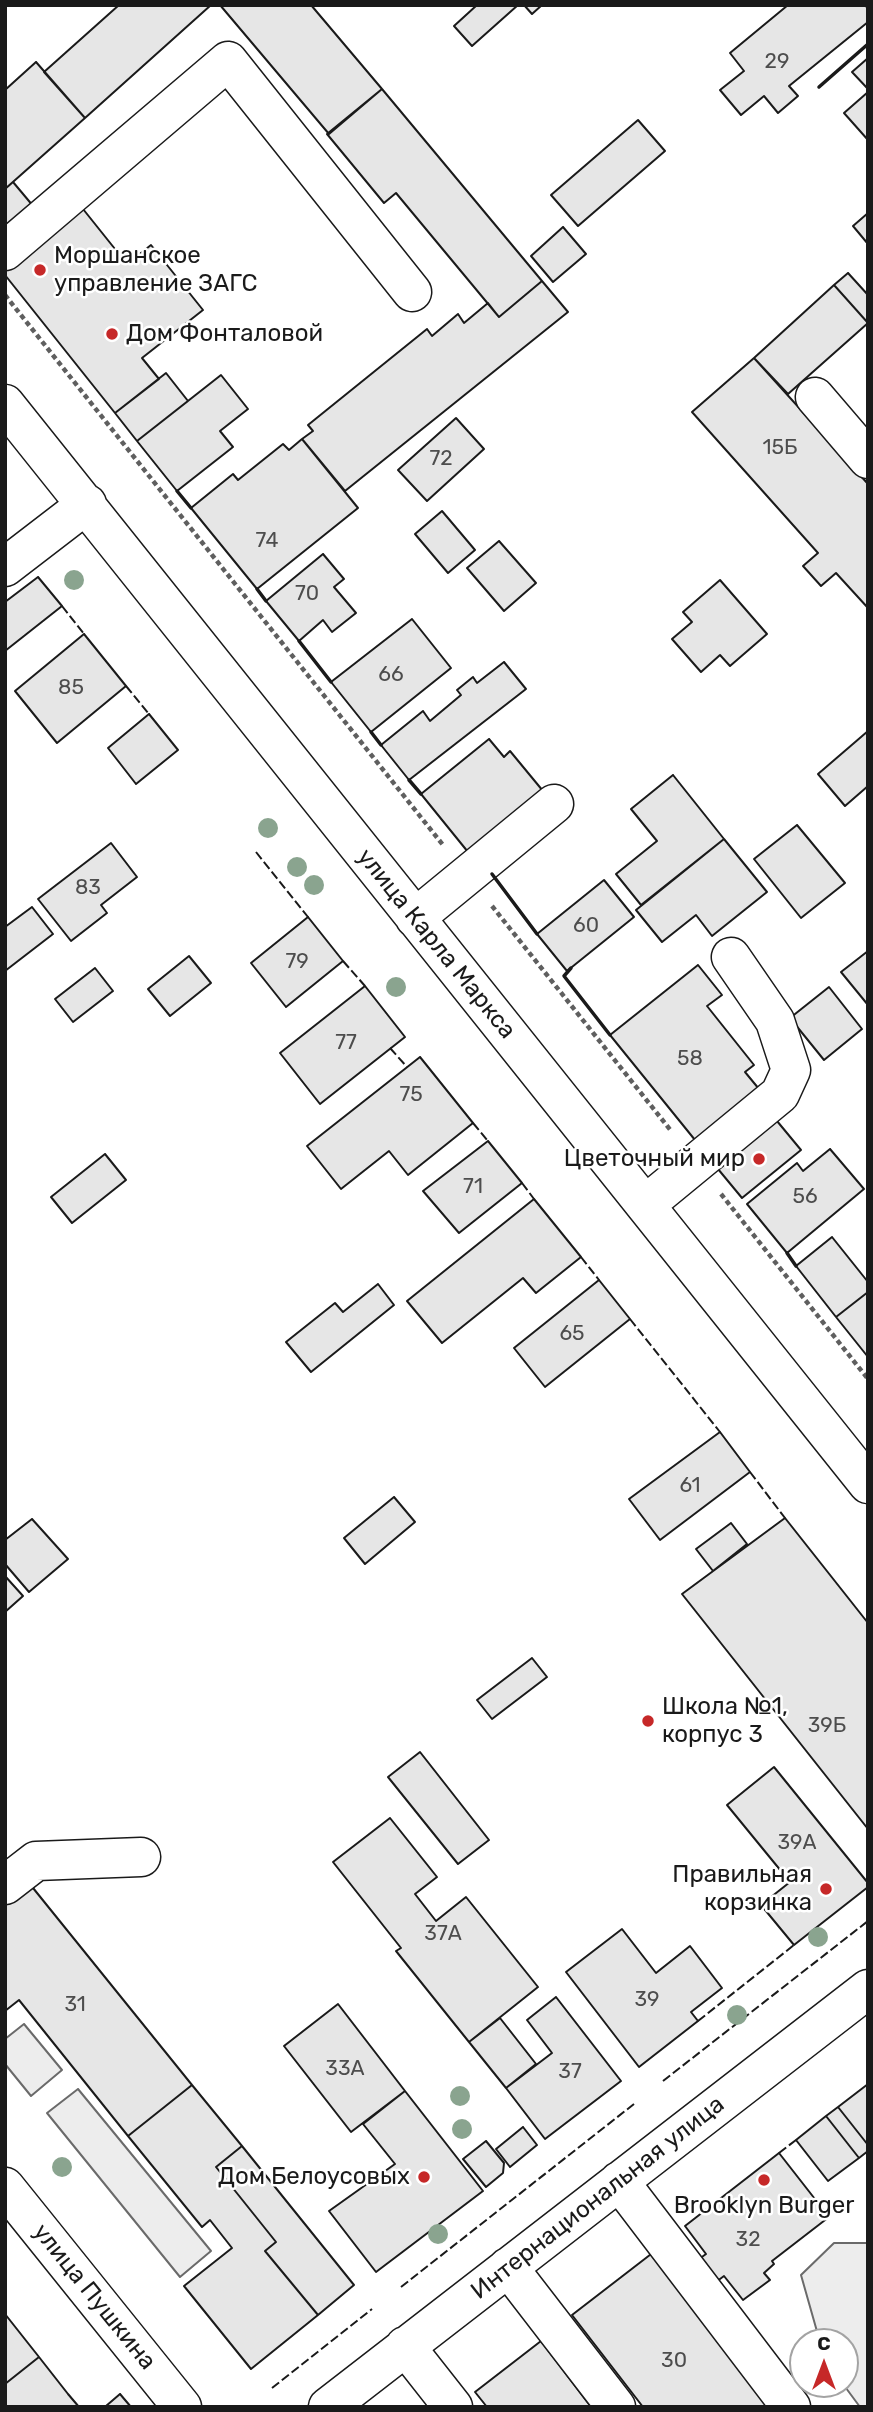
<!DOCTYPE html>
<html>
<head>
<meta charset="utf-8">
<style>
  body { margin:0 }
  #map { position:relative; width:873px; height:2412px; overflow:hidden; background:#fff; font-family:Rubik,sans-serif }
  canvas { display:block }
  .frame { position:absolute; inset:0; border:7px solid #1a1a1a; pointer-events:none }
  .north { position:absolute; left:789px; top:2328px; width:70px; height:70px; box-sizing:border-box; background:#fff; border:2px solid #a3a3a3; border-radius:50%; rotate:0deg; font-size:19px; font-weight:700; line-height:28px; text-align:center; color:#1a1a1a }
  .north::after { content:''; display:block; margin:auto; width:24px; height:32px; background:#c62828; clip-path:polygon(50% 0,100% 100%,50% 72%,0 100%) }
</style>
</head>
<body>
<div id="map">
<canvas width="873" height="2412"></canvas>
<div class="frame"></div>
<div class="north">С</div>
</div>
<script>
const g = document.querySelector('canvas').getContext('2d');
g.lineJoin = 'round';
function paint(path, color) { g.fillStyle = color; g.fill(path, 'evenodd'); }
const toPath = rows => new Path2D(rows.map(r => 'M' + r).join(''));
function strokePath(path, color, width, dash) { g.strokeStyle = color; g.lineWidth = width; g.lineCap = dash ? 'butt' : 'round'; g.setLineDash(dash || []); g.stroke(path); }
function write(font, color, halo, rows, align = 'center') {
  g.font = font + ' Rubik,sans-serif'; g.lineWidth = 5; g.setLineDash([]); g.textBaseline = 'middle'; g.strokeStyle = halo; g.fillStyle = color; for (const [text, x, y, turn = 0] of rows) {
    g.save(); g.translate(x, y); g.rotate((+turn || 0) * Math.PI / 180); g.textAlign = isNaN(turn) ? turn : align; if (halo) g.strokeText(text, 0, 0); g.fillText(text, 0, 0); g.restore();
  }
}
const built = toPath([
  [24,2024,62,2070,31,2096,5,2064,5,2039,24,2024],
  [78,2089,211,2251,180,2277,47,2113,78,2089],
  [834,2243,868,2243,868,2407,860,2407,843,2384,845,2384,845,2342,820,2342,801,2275,834,2243]
]);
paint(built, '#ededed');
strokePath(built, '#6a6a6a', 2);
const building = toPath([
  [119,5,211,5,85,118,44,72,119,5],
  [220,5,311,5,382,89,329,134,220,5],
  [477,5,518,5,472,46,454,26,477,5],
  [524,5,542,5,532,14,524,5],
  [788,5,865,5,868,9,868,22,789,86,798,96,778,113,764,96,741,115,720,90,744,71,730,53,788,5],
  [868,58,868,89,852,72,868,58],
  [36,62,85,118,5,189,5,90,36,62],
  [382,89,542,281,499,317,396,193,384,203,327,134,382,89],
  [868,92,868,140,844,113,868,92],
  [638,120,665,151,578,226,551,195,638,120],
  [13,182,39,213,5,241,5,189,13,182],
  [83,209,127,264,151,245,203,310,142,358,159,379,115,413,5,275,5,271,83,209],
  [868,213,868,244,853,226,868,213],
  [563,227,586,254,553,282,531,256,563,227],
  [848,273,868,295,868,323,834,285,848,273],
  [542,281,568,312,345,491,302,439,313,431,308,425,427,329,432,336,458,314,464,323,488,303,499,317,542,281],
  [834,285,868,323,788,394,754,358,834,285],
  [754,358,868,484,868,608,836,573,821,586,803,566,818,553,692,412,754,358],
  [166,373,188,401,137,441,115,413,166,373],
  [221,375,248,409,220,431,233,447,177,491,137,441,221,375],
  [456,418,484,449,427,501,398,470,456,418],
  [302,439,358,508,257,589,191,508,233,474,238,480,283,444,289,450,302,439],
  [442,511,475,550,448,573,415,534,442,511],
  [499,541,536,583,504,611,467,568,499,541],
  [323,554,344,579,334,587,356,613,332,632,323,620,299,641,266,601,323,554],
  [38,577,62,606,5,651,5,602,38,577],
  [720,580,767,634,730,666,720,655,701,672,672,639,692,622,683,612,720,580],
  [412,619,451,668,371,732,331,682,412,619],
  [84,634,126,686,57,743,15,691,84,634],
  [504,662,526,689,409,780,381,745,423,711,430,721,461,695,457,690,473,677,477,683,504,662],
  [149,714,178,750,136,784,108,748,149,714],
  [868,731,868,786,845,806,818,774,868,731],
  [489,739,504,757,510,751,543,791,468,852,421,794,489,739],
  [673,775,724,839,641,905,616,874,657,841,631,809,673,775],
  [797,825,845,883,801,918,754,859,797,825],
  [724,839,767,892,712,936,696,915,662,942,636,910,724,839],
  [111,843,137,877,101,905,107,913,71,941,38,899,111,843],
  [604,880,634,917,567,971,537,934,604,880],
  [32,907,53,934,5,971,5,927,32,907],
  [308,917,343,961,286,1007,251,963,308,917],
  [868,951,868,1005,841,972,868,951],
  [189,956,211,983,170,1016,148,989,189,956],
  [698,965,722,995,707,1006,754,1065,745,1072,759,1089,695,1140,610,1035,698,965],
  [95,968,113,991,73,1022,55,999,95,968],
  [365,986,405,1037,320,1104,280,1053,365,986],
  [829,987,862,1029,824,1060,790,1018,829,987],
  [420,1057,473,1123,408,1175,389,1151,341,1189,307,1146,420,1057],
  [777,1121,801,1150,742,1198,718,1169,777,1121],
  [488,1141,522,1183,459,1233,423,1191,488,1141],
  [830,1149,864,1189,787,1253,747,1204,797,1163,803,1171,830,1149],
  [105,1154,126,1180,72,1223,51,1197,105,1154],
  [534,1199,581,1257,536,1293,523,1278,442,1343,407,1301,534,1199],
  [832,1237,868,1282,868,1292,836,1317,796,1266,832,1237],
  [599,1280,630,1319,545,1387,514,1348,599,1280],
  [378,1284,394,1305,311,1372,286,1342,335,1303,343,1312,378,1284],
  [868,1292,868,1357,836,1317,868,1292],
  [720,1432,750,1472,660,1540,629,1499,720,1432],
  [394,1497,415,1522,365,1564,344,1538,394,1497],
  [785,1518,868,1623,868,1829,682,1594,785,1518],
  [32,1519,68,1559,29,1592,5,1564,5,1540,32,1519],
  [731,1523,747,1544,713,1571,696,1549,731,1523],
  [5,1576,23,1596,5,1612,5,1576],
  [532,1658,547,1677,492,1719,477,1700,532,1658],
  [420,1752,489,1840,458,1864,388,1777,420,1752],
  [774,1767,868,1883,868,1887,794,1945,761,1905,790,1882,727,1805,774,1767],
  [390,1818,437,1877,415,1894,436,1921,466,1897,538,1987,469,2042,396,1951,401,1948,333,1862,390,1818],
  [29,1883,192,2085,128,2136,19,2000,5,2011,5,1902,29,1883],
  [622,1929,656,1973,690,1946,722,1988,691,2012,698,2021,639,2067,566,1972,622,1929],
  [556,1997,621,2081,545,2139,506,2088,552,2053,527,2020,556,1997],
  [338,2004,405,2091,351,2132,284,2046,338,2004],
  [500,2018,536,2064,506,2088,469,2042,500,2018],
  [868,2084,868,2145,838,2107,868,2084],
  [192,2085,242,2146,216,2167,276,2242,265,2251,318,2315,251,2369,184,2286,232,2248,210,2220,202,2227,128,2136,192,2085],
  [405,2091,483,2191,376,2272,329,2211,395,2164,363,2124,405,2091],
  [838,2107,868,2145,868,2151,859,2158,826,2116,838,2107],
  [826,2116,859,2158,828,2181,796,2140,826,2116],
  [523,2127,537,2145,510,2167,496,2149,523,2127],
  [486,2141,504,2163,503,2173,486,2187,463,2159,486,2141],
  [242,2146,354,2285,318,2315,265,2251,276,2242,216,2167,242,2146],
  [779,2153,829,2217,772,2261,774,2264,764,2273,770,2280,743,2300,724,2276,712,2285,695,2262,706,2254,685,2226,779,2153],
  [655,2251,777,2407,643,2407,572,2315,655,2251],
  [5,2314,39,2357,5,2384,5,2314],
  [541,2341,591,2407,487,2407,475,2392,541,2341],
  [39,2357,68,2394,79,2407,5,2407,5,2384,39,2357],
  [120,2394,131,2407,107,2407,106,2406,120,2394]
]);
paint(building, '#e6e6e6');
strokePath(building, '#1a1a1a', 2);
const minor = toPath([
  [5,251,228,61,412,292],
  [815,397,868,459],
  [5,404,868,1484],
  [5,567,87,504],
  [415,918,554,804],
  [645,1205,780,1094,791,1070,775,1021,731,957],
  [5,1885,36,1861,141,1857],
  [619,2181,791,2407],
  [5,2187,182,2407],
  [508,2267,616,2407],
  [405,2346,453,2407],
  [328,2407,868,1989]
]);
strokePath(minor, '#1a1a1a', 41);
strokePath(toPath([
  [5,295,443,845],
  [492,906,672,1132],
  [721,1194,868,1379]
]), '#5f5f5f', 4.5, [5, 3.5]);
strokePath(minor, '#fff', 38);
strokePath(toPath([
  [62,606,84,634],
  [126,686,149,714],
  [256,852,308,917],
  [343,961,365,986],
  [390,1048,407,1067],
  [473,1123,488,1141],
  [522,1183,534,1199],
  [581,1257,599,1280],
  [630,1319,720,1432],
  [750,1472,785,1518],
  [698,2021,794,1945],
  [663,2081,868,1921],
  [779,2153,796,2140],
  [401,2287,634,2104],
  [272,2388,372,2309]
]), '#1a1a1a', 2, [9, 3.5]);
strokePath(toPath([
  [819,87,868,44],
  [177,491,191,508],
  [257,589,266,601],
  [299,641,331,682],
  [371,732,381,745],
  [409,780,421,794],
  [492,874,537,934],
  [571,968,564,976,610,1035],
  [787,1253,796,1266]
]), '#1a1a1a', 3.5);
g.fillStyle = '#8aa48f';
for (const [x, y] of [
  [74,580],
  [268,828],
  [297,867],
  [314,885],
  [396,987],
  [818,1937],
  [737,2015],
  [460,2096],
  [462,2129],
  [62,2167],
  [438,2234]
]) { g.beginPath(); g.arc(x, y, 10, 0, 2 * Math.PI); g.fill(); }
for (const [x, y, r, color] of [
  [40,270,7,"#c62828"],
  [112,334,7,"#c62828"],
  [759,1159,7,"#c62828"],
  [648,1721,7,"#c62828"],
  [826,1889,7,"#c62828"],
  [424,2177,7,"#c62828"],
  [764,2180,7,"#c62828"]
]) { const dot = new Path2D(); dot.arc(x, y, r, 0, 2 * Math.PI); g.fillStyle = color; g.fill(dot); strokePath(dot, '#fff', 2.5); }
write('21px', '#4d4d4d', null, [
  ["29",777,62],
  ["15Б",780,448],
  ["72",441,459],
  ["74",267,541],
  ["70",307,594],
  ["66",391,675],
  ["85",71,688],
  ["83",88,888],
  ["60",586,926],
  ["79",297,962],
  ["77",346,1043],
  ["58",690,1059],
  ["75",411,1095],
  ["71",473,1187],
  ["56",805,1197],
  ["65",572,1334],
  ["61",690,1486],
  ["39Б",827,1726],
  ["39А",797,1843],
  ["37А",443,1934],
  ["39",647,2000],
  ["31",75,2005],
  ["33А",345,2069],
  ["37",570,2072],
  ["32",748,2240],
  ["30",674,2361]
]);
write('24px', '#1a1a1a', '#fff', [
  ["Моршанское",54,256],
  ["управление ЗАГС",54,284],
  ["Дом Фонталовой",126,334],
  ["Цветочный мир",745,1159,"right"],
  ["Школа №1,",662,1707],
  ["корпус 3",662,1735],
  ["Правильная",812,1875,"right"],
  ["корзинка",812,1903,"right"],
  ["Дом Белоусовых",410,2177,"right"],
  ["Brooklyn Burger",764,2206,"center"]
], 'left');
write('24px', '#1a1a1a', '#fff', [
  ["улица Карла Маркса",436,944,51],
  ["Интернациональная улица",598,2198,-38],
  ["улица Пушкина",94,2297,51]
]);
</script>
</body>
</html>
